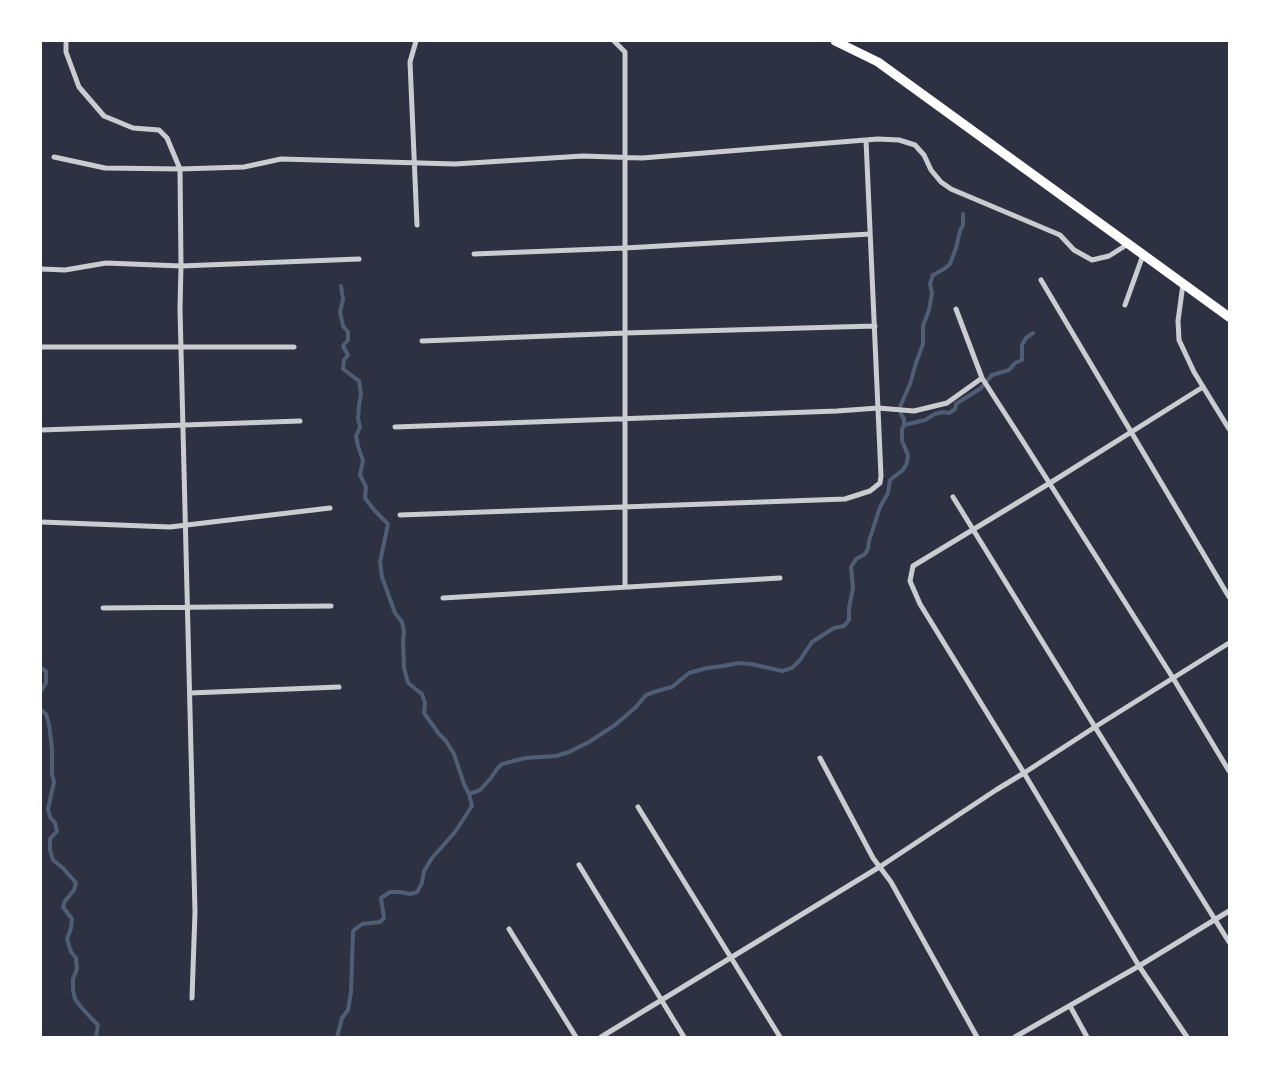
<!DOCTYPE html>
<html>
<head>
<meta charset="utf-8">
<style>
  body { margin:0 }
  #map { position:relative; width:1270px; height:1078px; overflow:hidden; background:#2d3142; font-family:Signika,sans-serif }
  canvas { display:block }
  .frame { position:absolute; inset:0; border:42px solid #fff; pointer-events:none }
</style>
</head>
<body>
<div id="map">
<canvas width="1270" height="1078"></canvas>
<div class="frame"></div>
</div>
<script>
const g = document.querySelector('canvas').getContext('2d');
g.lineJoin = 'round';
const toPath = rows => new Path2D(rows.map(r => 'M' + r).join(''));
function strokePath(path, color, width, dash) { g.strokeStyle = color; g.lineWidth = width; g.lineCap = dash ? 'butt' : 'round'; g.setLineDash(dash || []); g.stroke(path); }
strokePath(toPath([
  [904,425,925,420,935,414,943,412,949,413,955,409,956,404,981,388,992,375,1009,370,1015,363,1022,360,1022,345,1026,338,1033,333],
  [41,668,46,671,46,683,41,691],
  [41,710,46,714,49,724,52,749,52,774,54,782,48,809,50,817,55,823,57,831,50,839,50,850,53,860,63,868,76,883,74,890,65,901,63,907,72,919,71,928,67,939,71,952,76,958,77,969,73,979,73,989,75,999,81,1007,91,1018,98,1025,96,1037],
  [469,794,480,790,491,778,497,769,502,764,525,758,556,756,569,752,589,742,615,725,636,707,646,695,657,691,672,687,689,673,707,668,723,666,739,663,751,664,782,671,792,668,800,660,812,642,834,628,844,626,849,620,849,608,853,588,851,567,856,559,865,554,868,549,869,541,880,507,888,493,890,480,903,470,907,463,908,455,902,441,902,429,904,425,904,419,901,414,900,407,910,384,916,363,923,344,923,326,929,310,932,293,930,284,933,275,944,269,950,264,956,248,960,231,963,225,963,214],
  [337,1037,342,1018,348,1010,351,992,353,931,362,924,380,922,384,918,381,898,390,892,400,892,410,894,417,892,422,883,424,871,432,858,455,832,472,806,469,794,464,784,454,754,446,741,439,734,424,713,425,703,422,694,408,683,404,668,403,641,404,631,402,622,395,613,382,577,380,562,388,524,375,511,365,498,366,487,360,475,363,461,358,446,356,436,360,427,358,419,359,405,361,394,359,381,343,369,344,360,348,355,343,346,348,340,348,332,343,326,340,312,343,299,341,286]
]), '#4f5d75', 4);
strokePath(toPath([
  [66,41,66,52,79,87,104,116,133,128,159,130,167,138,180,169,181,266,180,309,195,912,192,998],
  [416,41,410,62,417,225],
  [614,41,625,52,625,587],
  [54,157,105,168,180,169,244,167,281,159,455,164,583,156,642,158,878,139,899,140,915,145,924,155,931,170,941,182,951,189,1060,235,1074,250,1092,260,1109,256,1128,244],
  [474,254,625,248,870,234],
  [41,269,65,270,106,263,181,266,359,259],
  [1041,280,1229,597],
  [1183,284,1178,321,1179,340,1194,372,1229,429],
  [1125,305,1143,255],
  [956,309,982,378,1024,443,1173,678,1229,771],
  [422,341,625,333,875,326],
  [41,347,294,347],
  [395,427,837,411,878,408,914,411,947,403,982,378],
  [41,430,300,421],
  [953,497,1095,727,1229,942],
  [400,515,845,499,870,491,880,483,881,476,866,140],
  [41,522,170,527,330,508],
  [443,598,780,578],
  [103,608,331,606],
  [190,693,339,687],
  [820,758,873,858,891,882,977,1037],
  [638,807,780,1037],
  [579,865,684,1037],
  [509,929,576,1037],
  [1070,1006,1087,1037],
  [601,1037,881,866,996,790,1024,773,1095,727,1229,643],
  [1015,1037,1139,966,1229,911],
  [1187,1037,1139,966,1024,773,920,604,910,581,913,566,1050,483,1203,387]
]), '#caccd0', 5);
strokePath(toPath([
  [835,41,878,62,1229,317]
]), '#fff', 9);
</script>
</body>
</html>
